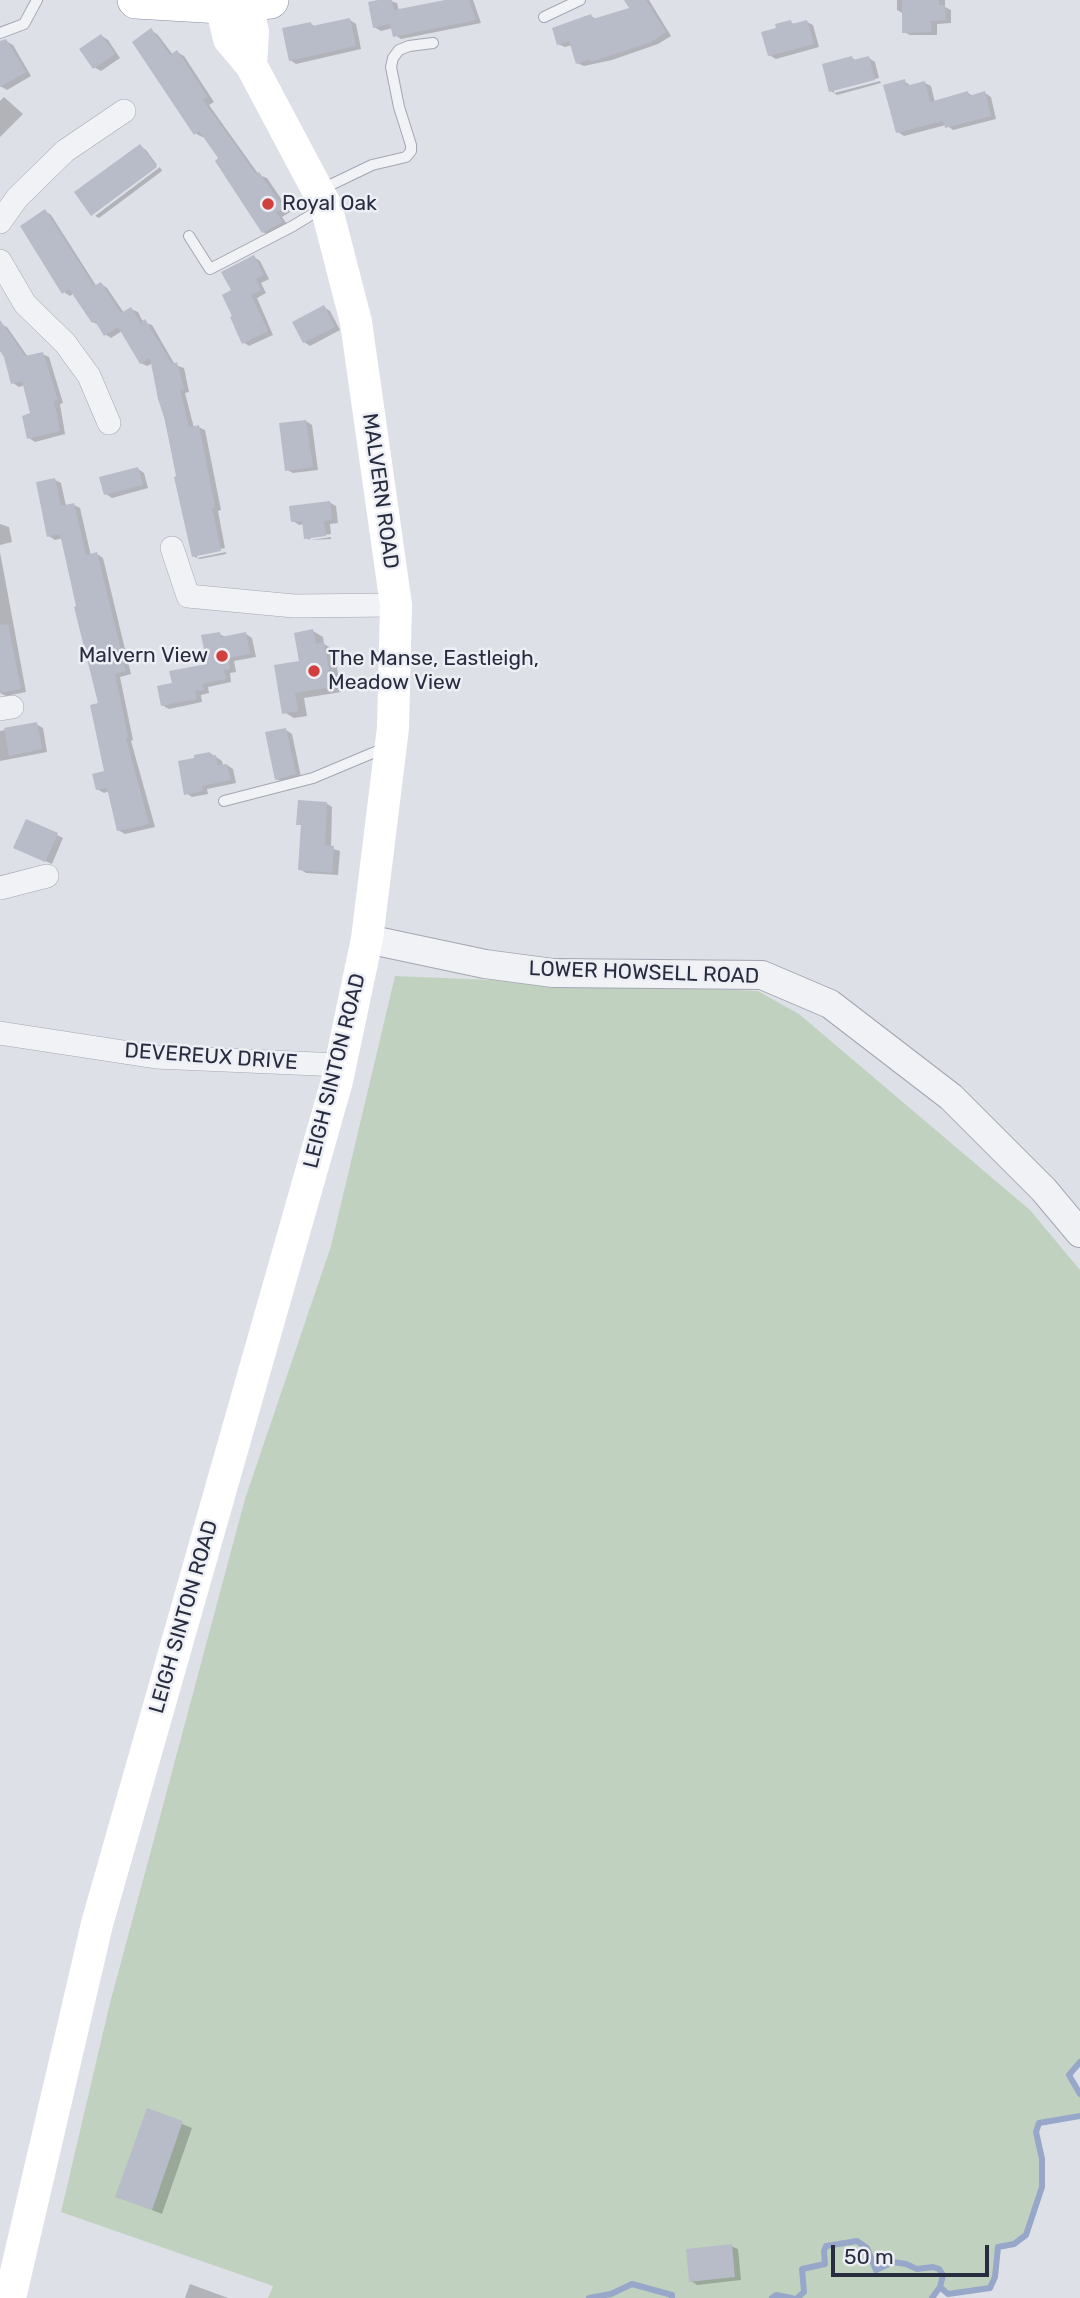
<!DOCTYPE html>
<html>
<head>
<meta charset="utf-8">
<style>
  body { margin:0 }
  #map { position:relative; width:1080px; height:2298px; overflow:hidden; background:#dee0e8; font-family:Rubik,sans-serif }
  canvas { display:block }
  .scale { position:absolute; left:831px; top:2245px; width:158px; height:32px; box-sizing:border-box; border:4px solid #272c3f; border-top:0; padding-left:9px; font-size:21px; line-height:24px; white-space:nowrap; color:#272c3f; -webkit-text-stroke:5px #edeff5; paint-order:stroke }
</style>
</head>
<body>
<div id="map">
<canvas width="1080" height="2298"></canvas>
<div class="scale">50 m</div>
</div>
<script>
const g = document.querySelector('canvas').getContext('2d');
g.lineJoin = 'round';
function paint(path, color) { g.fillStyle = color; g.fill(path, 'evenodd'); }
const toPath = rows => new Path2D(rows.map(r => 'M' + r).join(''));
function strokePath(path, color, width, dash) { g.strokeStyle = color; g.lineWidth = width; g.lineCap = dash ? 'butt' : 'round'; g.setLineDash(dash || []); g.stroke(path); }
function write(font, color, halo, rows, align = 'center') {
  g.font = font + ' Rubik,sans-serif'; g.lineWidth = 5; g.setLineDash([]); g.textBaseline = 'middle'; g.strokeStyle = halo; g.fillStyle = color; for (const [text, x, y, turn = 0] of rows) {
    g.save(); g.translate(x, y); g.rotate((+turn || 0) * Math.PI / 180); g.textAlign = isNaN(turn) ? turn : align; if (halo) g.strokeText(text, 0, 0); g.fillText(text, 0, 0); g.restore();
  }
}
paint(toPath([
  [395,976,758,991,799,1014,1030,1210,1080,1270,1080,2062,1069,2075,1080,2094,1080,2116,1039,2123,1036,2132,1042,2159,1042,2187,1026,2235,1014,2244,998,2247,995,2277,990,2288,948,2294,940,2287,932,2298,268,2298,273,2286,61,2212,109,2007,245,1499,331,1246]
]), '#c0d2bf');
paint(toPath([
  [387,0,397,3,399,11,454,0,473,0,481,23,401,39,395,35,393,28,381,31,374,27],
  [626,0,649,0,671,36,658,44,612,60,584,66,577,63,572,45,565,47,558,44,591,16,598,20,631,9],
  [897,0,945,0,945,7,951,10,951,23,937,24,937,35,910,35,904,32,904,14,897,10],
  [350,20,356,24,361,49,296,64,290,60,311,24,316,27],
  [790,22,796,25,807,22,813,25,819,47,776,59,769,55,778,29],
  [151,30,158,35,173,55,177,52,184,56,214,102,209,105,259,175,267,178,290,212,282,217,289,227,271,236,263,232,205,136,202,137,195,133],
  [102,36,108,40,120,58,101,71,94,67],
  [6,41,13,45,31,76,7,90,0,86,0,44],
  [852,58,857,61,869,58,875,62,879,78,834,89,834,93,831,91],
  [880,81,881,83,837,95,834,93],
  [904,81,911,86,925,83,931,86,935,102,968,93,973,96,985,93,991,97,996,119,953,130,946,125,904,136,898,132],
  [4,97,23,114,0,137,0,101],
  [140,146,146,150,157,165,92,213],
  [160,167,162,171,99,218,95,216],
  [45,211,51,215,97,287,101,284,107,288,124,313,131,309,138,312,143,322,152,325,175,365,184,368,189,392,185,393,194,428,198,427,205,430,221,510,218,511,225,548,197,554,197,558,193,556,153,363,147,366,141,363,122,331,111,338,105,334,100,326,93,322,74,293,70,296,64,292],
  [254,257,260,261,269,279,261,283,266,293,257,298,273,335,249,346,243,342],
  [324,307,330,311,340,330,310,346,304,342],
  [0,324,7,327,28,357,42,354,49,357,63,403,60,404,65,434,35,442,29,438,33,415,25,385,19,387,13,383,6,356,0,348],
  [306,421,312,425,318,470,293,473,287,470],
  [138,469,144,473,148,488,112,498,106,494],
  [55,480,61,483,66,506,74,505,80,508,91,556,97,554,103,558,131,674,120,677,133,740,131,741,155,827,125,834,118,830,109,791,104,793,97,789,106,772,100,705,63,538,55,540,49,536],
  [329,502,336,506,338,523,330,524,331,534,310,537,310,540,306,538,304,524,299,525,293,521],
  [0,524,9,527,12,542,0,545],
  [331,537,331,539,310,540],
  [0,552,26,692,6,696,0,693],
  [226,552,226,554,200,559,197,558],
  [313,631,323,637,324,644,334,650,341,692,304,698,307,716,294,718,284,712],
  [219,634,226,637,246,634,252,638,256,657,234,661,236,672,230,673,231,682,208,687,209,693,201,695,202,702,169,709,162,705,174,684,209,665],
  [36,724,43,728,47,752,0,761,0,731],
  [286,730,292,734,301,777,283,782,276,779],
  [210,753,222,761,223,766,227,765,233,769,236,783,207,789,208,794,192,797,186,793,197,760],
  [326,803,332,807,331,848,340,851,338,875,306,873,300,869,303,826,298,824],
  [57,835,63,838,52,864,22,851],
  [148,2110,192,2128,162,2214,117,2196],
  [731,2246,738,2249,741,2280,697,2285,691,2281],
  [190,2284,228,2298,185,2298]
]), '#0003');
strokePath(toPath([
  [1080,2062,1069,2075,1080,2094],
  [940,2287,948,2294,990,2288,995,2277,998,2247,1014,2244,1026,2235,1042,2187,1042,2159,1036,2132,1039,2123,1080,2116],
  [589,2298,611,2294,632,2284,672,2295,672,2298],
  [772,2298,776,2295,792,2298],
  [797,2298,804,2292,802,2269,825,2264,824,2251,826,2246,857,2241,867,2248,876,2270,893,2262,906,2264,917,2269,933,2267,939,2269,943,2275,940,2287,932,2298]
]), '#97a7c9', 6);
paint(toPath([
  [378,0,392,0,394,10,445,0,469,0,476,20,393,37,390,24,373,28,368,2],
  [624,0,646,0,666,32,651,42,591,62,590,59,576,64,569,41,557,45,552,28,591,14,593,19,629,8],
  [902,0,939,0,939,5,945,5,946,20,931,21,931,32,902,33],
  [350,18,356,46,289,61,282,28,311,22,312,26],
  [791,20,792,24,807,20,814,44,768,56,761,32,776,28,775,24],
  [151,28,170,55,177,50,208,97,203,100,256,174,259,172,284,208,276,212,283,222,262,233,215,161,218,158,199,131,194,135,132,42],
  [101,34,115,54,93,69,79,49],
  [6,39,26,72,0,87,0,41],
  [852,56,853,60,869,56,875,80,829,92,822,64],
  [905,79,906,86,925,81,930,102,968,91,969,96,985,91,991,116,945,128,943,121,896,133,883,85],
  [140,144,157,167,91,216,74,192],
  [45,209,94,286,101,282,121,313,131,307,143,327,142,321,145,319,172,364,177,362,184,389,180,390,189,427,199,425,215,507,212,508,221,551,192,557,174,477,176,476,166,423,158,399,150,358,140,364,118,327,104,336,95,321,92,323,69,289,62,294,20,226],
  [254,255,264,275,256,279,261,290,251,295,268,331,242,344,230,317,232,316,222,295,231,290,221,272],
  [324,305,335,327,303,343,292,322],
  [0,320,25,356,43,352,58,400,54,401,60,431,27,439,22,416,30,413,22,381,11,384,4,357,0,351],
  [306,420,313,467,285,471,279,423],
  [138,467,143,485,104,495,99,477],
  [55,478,61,506,74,503,86,555,97,552,126,671,115,674,128,737,126,738,149,824,117,831,107,788,96,790,92,774,104,771,90,705,98,703,74,607,76,606,60,534,47,537,36,482],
  [330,501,332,520,324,521,326,536,304,539,302,521,291,522,289,506],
  [8,624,21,689,0,693,0,625],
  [313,629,316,644,324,642,332,687,295,693,298,711,282,714,274,665,299,661,294,633],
  [220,632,221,637,246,632,250,654,228,658,230,669,224,670,226,679,202,684,204,690,195,691,197,699,161,706,157,686,172,683,169,671,207,664,201,635],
  [37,722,42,749,9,756,4,728],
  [286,728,296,774,275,780,265,732],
  [210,752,211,756,216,755,218,765,227,764,231,780,202,786,203,791,184,795,178,761,194,758,194,755],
  [298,800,327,802,325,845,334,846,332,873,298,870,301,825,296,825],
  [26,819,58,833,45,862,13,848],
  [147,2108,183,2121,152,2210,115,2197],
  [732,2244,735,2277,689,2282,686,2249]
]), '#b8bbc8');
const service = toPath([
  [544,17,580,0],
  [0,33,24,24,37,0],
  [320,190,372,165,406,157,411,151,411,145,399,107,391,67,393,58,399,50,409,46,433,43],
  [189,236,210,269,293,226,324,207],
  [224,801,313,778,387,747]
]);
const minor = toPath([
  [0,222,17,198,65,151,124,111],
  [0,261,25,304,65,343,89,376,109,423],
  [172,548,188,596,294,606,396,605],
  [0,709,12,707],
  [0,888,47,876],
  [0,1033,156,1057,340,1065]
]);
const tertiary = toPath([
  [367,939,485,964,553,973,762,975,830,1004,951,1097,1044,1190,1080,1233]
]);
const trunk = toPath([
  [136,0,221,5,270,0]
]);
strokePath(service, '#a3a6b2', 12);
strokePath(minor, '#a3a6b2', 24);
strokePath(tertiary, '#a3a6b2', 30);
strokePath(trunk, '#858b9f', 38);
strokePath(service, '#f1f2f6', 10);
strokePath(minor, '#f1f2f6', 23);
strokePath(tertiary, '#f1f2f6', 28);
strokePath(toPath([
  [247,4,253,32,251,65],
  [10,2298,97,1924,337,1081,367,939,393,728,396,605,356,322,326,206,251,65,229,39,221,5]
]), '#fff', 32);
strokePath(trunk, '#fff', 37);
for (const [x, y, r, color] of [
  [268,204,7,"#d1403e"],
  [222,656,7,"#d1403e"],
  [314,671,7,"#d1403e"]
]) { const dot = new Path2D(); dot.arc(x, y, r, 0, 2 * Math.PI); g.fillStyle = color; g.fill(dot); strokePath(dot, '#edeff5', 2.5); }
write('21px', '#272c3f', '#edeff5', [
  ["Royal Oak",282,204],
  ["Malvern View",208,656,"right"],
  ["The Manse, Eastleigh,",328,659],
  ["Meadow View",328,683]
], 'left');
write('21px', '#272c3f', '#edeff5', [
  ["MALVERN ROAD",380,491,82],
  ["LOWER HOWSELL ROAD",644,973,2],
  ["DEVEREUX DRIVE",211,1057,4],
  ["LEIGH SINTON ROAD",335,1071,-76],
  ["LEIGH SINTON ROAD",184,1617,-74]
]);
</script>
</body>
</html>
